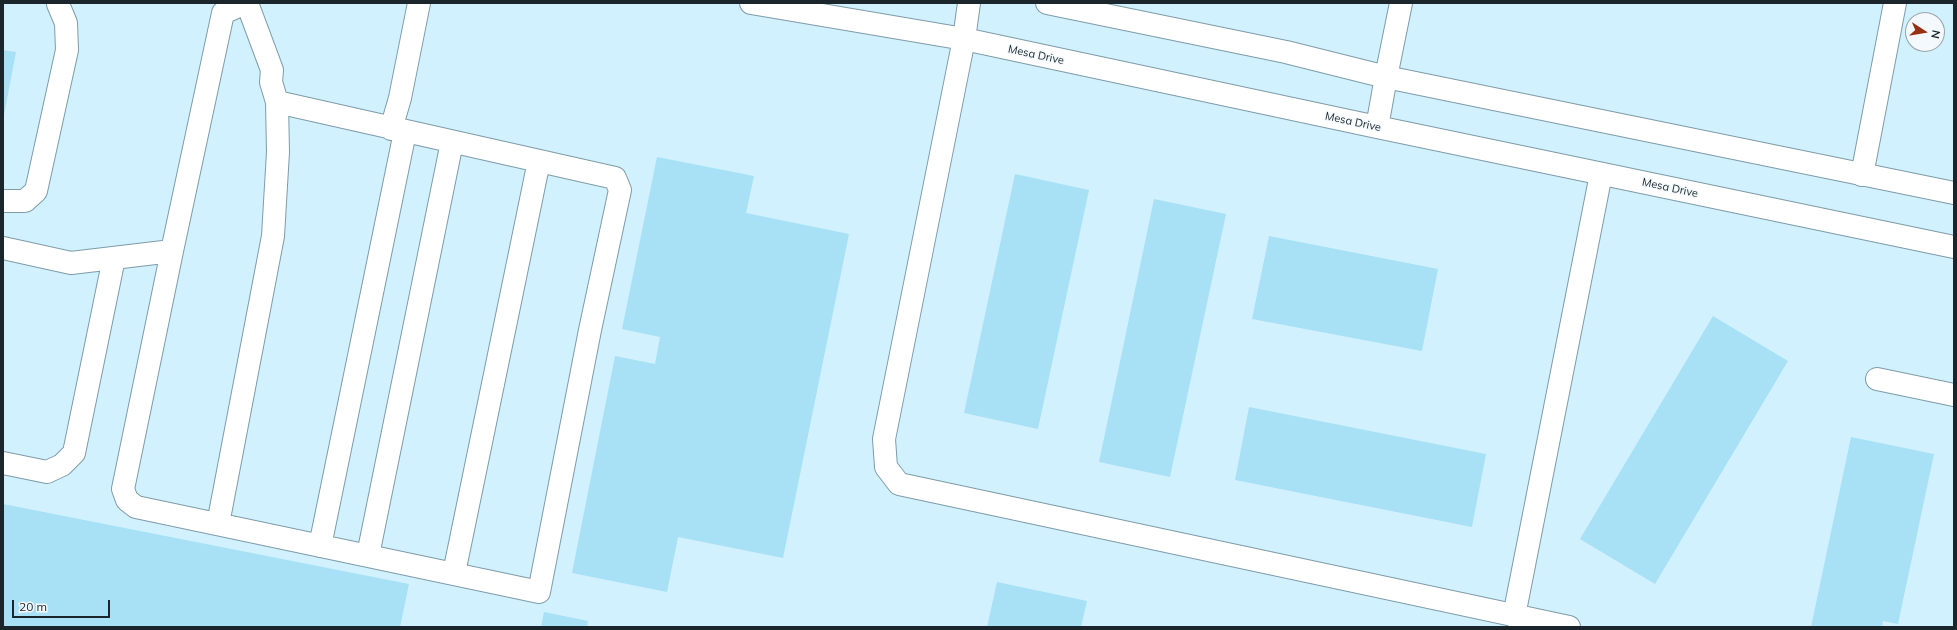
<!DOCTYPE html>
<html>
<head>
<meta charset="utf-8">
<style>
  body { margin:0 }
  #map { position:relative; width:1957px; height:630px; overflow:hidden; background:#d1f1fe; font-family:Mulish,sans-serif }
  canvas { display:block }
  .frame { position:absolute; inset:0; border:4px solid #1a262b; pointer-events:none }
  .north { position:absolute; left:1905px; top:12px; width:40px; height:40px; box-sizing:border-box; background:#f3f9fc; border:1px solid #9ca5a8; border-radius:50%; rotate:102deg; font-size:11px; font-weight:700; line-height:16px; text-align:center; color:#1a262b }
  .north::after { content:''; display:block; margin:auto; width:14px; height:18px; background:#983012; clip-path:polygon(50% 0,100% 100%,50% 72%,0 100%) }
  .scale { position:absolute; left:12px; top:600px; width:98px; height:18px; box-sizing:border-box; border:2px solid #1a262b; border-top:0; padding-left:5px; font-size:12px; line-height:14px; white-space:nowrap; color:#1a262b; -webkit-text-stroke:3px #f3f9fc; paint-order:stroke }
</style>
</head>
<body>
<div id="map">
<canvas width="1957" height="630"></canvas>
<div class="frame"></div>
<div class="north">N</div>
<div class="scale">20 m</div>
</div>
<script>
const g = document.querySelector('canvas').getContext('2d');
g.lineJoin = 'round';
function paint(path, color) { g.fillStyle = color; g.fill(path, 'evenodd'); }
const toPath = rows => new Path2D(rows.map(r => 'M' + r).join(''));
function strokePath(path, color, width, dash) { g.strokeStyle = color; g.lineWidth = width; g.lineCap = dash ? 'butt' : 'round'; g.setLineDash(dash || []); g.stroke(path); }
function write(font, color, halo, rows, align = 'center') {
  g.font = font + ' Mulish,sans-serif'; g.lineWidth = 3; g.setLineDash([]); g.textBaseline = 'middle'; g.strokeStyle = halo; g.fillStyle = color; for (const [text, x, y, turn = 0] of rows) {
    g.save(); g.translate(x, y); g.rotate((+turn || 0) * Math.PI / 180); g.textAlign = isNaN(turn) ? turn : align; if (halo) g.strokeText(text, 0, 0); g.fillText(text, 0, 0); g.restore();
  }
}
paint(toPath([
  [3,50,16,52,4,115,3,115],
  [657,157,754,176,746,213,849,234,783,558,678,537,667,592,572,573,615,356,655,364,660,337,622,329],
  [1015,174,1089,190,1038,429,964,413],
  [1154,199,1226,214,1170,477,1099,462],
  [1269,236,1438,269,1422,351,1252,319],
  [1713,316,1788,361,1655,584,1580,539],
  [1249,407,1486,454,1472,527,1235,480],
  [1851,437,1934,454,1898,624,1883,621,1882,627,1811,627],
  [3,504,409,584,400,627,3,627],
  [997,582,1087,601,1081,627,987,627],
  [544,612,588,621,587,627,541,627]
]), '#a8e0f6');
const minor = toPath([
  [969,3,964,39,884,439,886,467,899,484,1569,627],
  [1386,77,1401,3],
  [391,129,400,98,419,3],
  [1862,175,1895,3],
  [3,201,25,201,36,191,67,50,66,23,58,4],
  [3,248,71,263,172,251,223,13,245,3],
  [172,251,123,489,127,500,136,507,539,592,590,330,620,190,615,178,277,102,271,82,272,70,247,3],
  [1877,379,1954,395],
  [3,463,47,472,62,465,74,453,114,258],
  [218,524,273,236,278,152,277,102],
  [320,546,405,132],
  [368,555,452,142],
  [454,573,539,161],
  [1514,616,1601,174]
]);
const major = toPath([
  [751,3,964,39,1377,127,1954,247],
  [1047,3,1286,52,1386,77,1954,193],
  [1377,127,1386,77]
]);
strokePath(minor, '#7e9ca8', 24);
strokePath(major, '#7e9ca8', 24);
strokePath(minor, '#fff', 22);
strokePath(major, '#fff', 22);
write('11px', '#1a262b', '#f3f9fc', [
  ["Mesa Drive",1036,55,12],
  ["Mesa Drive",1353,122,12],
  ["Mesa Drive",1670,188,12]
]);
</script>
</body>
</html>
